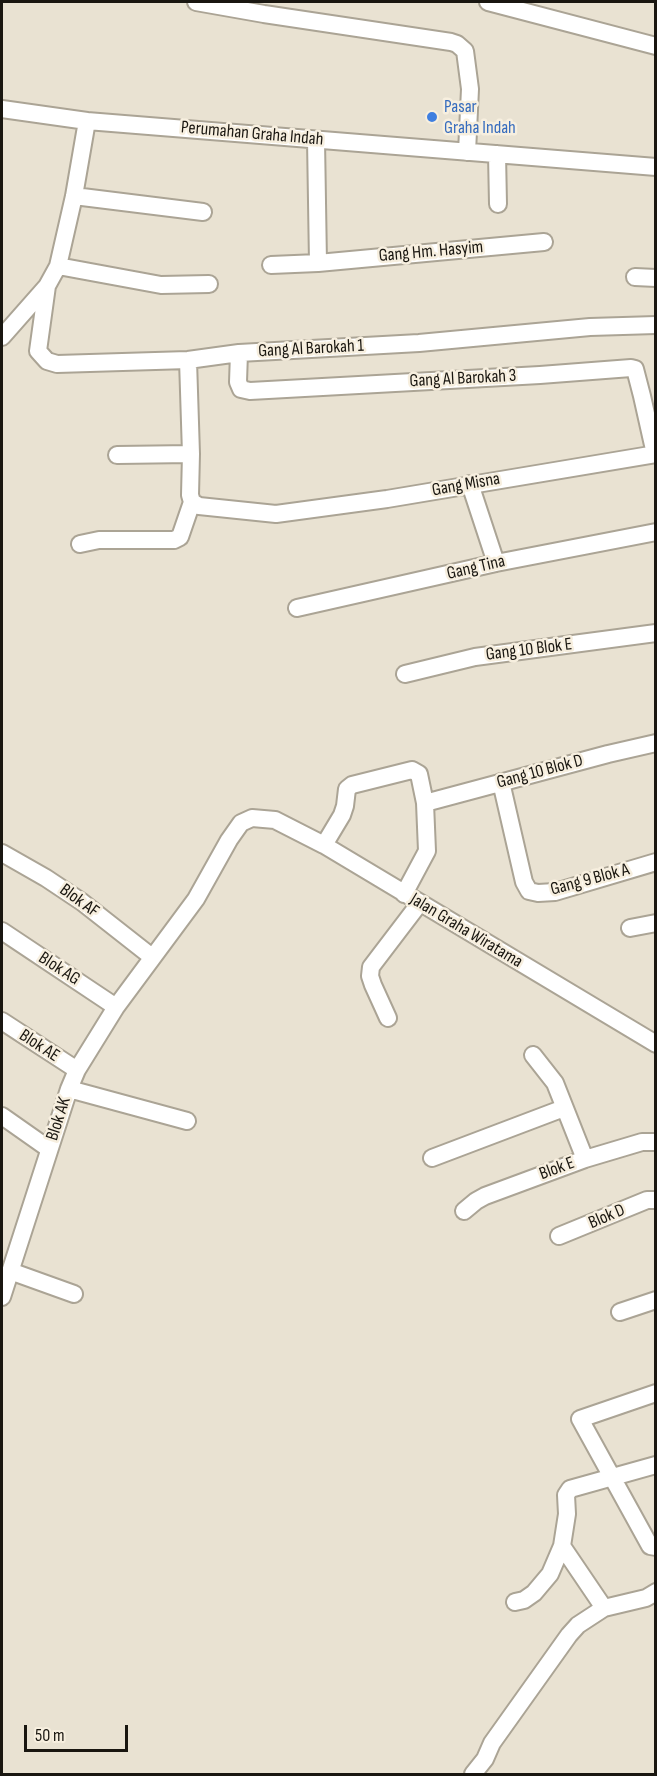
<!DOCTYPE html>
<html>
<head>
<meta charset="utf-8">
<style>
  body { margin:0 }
  #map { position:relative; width:657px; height:1776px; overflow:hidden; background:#e9e2d2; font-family:"Sofia Sans Condensed",sans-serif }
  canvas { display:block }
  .frame { position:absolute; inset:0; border:3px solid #191610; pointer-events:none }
  .scale { position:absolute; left:24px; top:1725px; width:104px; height:27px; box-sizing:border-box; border:3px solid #191610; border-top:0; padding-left:8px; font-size:18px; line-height:21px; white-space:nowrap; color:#191610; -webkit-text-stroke:4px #f7efdf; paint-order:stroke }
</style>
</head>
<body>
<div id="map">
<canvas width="657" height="1776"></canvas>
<div class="frame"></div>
<div class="scale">50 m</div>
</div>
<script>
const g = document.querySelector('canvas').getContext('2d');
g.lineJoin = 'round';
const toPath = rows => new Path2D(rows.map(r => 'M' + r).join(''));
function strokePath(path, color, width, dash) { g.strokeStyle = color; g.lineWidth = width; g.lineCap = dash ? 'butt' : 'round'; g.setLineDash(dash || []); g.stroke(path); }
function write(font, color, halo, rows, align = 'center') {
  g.font = font + ' "Sofia Sans Condensed",sans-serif'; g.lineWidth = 5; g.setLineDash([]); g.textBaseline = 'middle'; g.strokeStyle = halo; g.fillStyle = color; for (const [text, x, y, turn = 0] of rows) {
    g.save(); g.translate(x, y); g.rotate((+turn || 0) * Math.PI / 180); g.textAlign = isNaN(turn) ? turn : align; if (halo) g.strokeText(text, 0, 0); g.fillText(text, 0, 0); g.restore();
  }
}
const minor = toPath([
  [196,2,264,14,451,42,457,44,465,51,470,89,467,152],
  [488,2,656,46],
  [2,109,87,121],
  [316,140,318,263],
  [497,154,498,204],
  [74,196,203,212],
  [271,265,318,263,544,242],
  [58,266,161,285,209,284],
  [635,277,656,278],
  [47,286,38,351,47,361,57,364,188,360,239,353,419,343,590,327,656,325],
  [2,337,47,286,58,266,74,196,87,121,656,167],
  [239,353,238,382,241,389,250,391,540,375,631,368,635,369,642,396,655,454],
  [188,360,191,454,190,495,192,502,199,506,276,514,387,499,656,454],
  [117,455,191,454],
  [470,484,496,563],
  [80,544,99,540,174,540,180,537,192,502],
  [297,608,496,563,656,532],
  [405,674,475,657,656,633],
  [501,782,524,882,529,891,538,893,555,892,656,862],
  [425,803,608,754,656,743],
  [324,845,342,815,345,806,347,789,352,785,412,770,419,774,425,803,427,851,404,894],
  [2,853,46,878,82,902,152,957],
  [630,928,656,923],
  [2,931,116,1007],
  [388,1018,373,985,370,976,371,967,419,904],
  [2,1021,77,1070],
  [533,1055,555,1083,585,1159],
  [69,1089,187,1121],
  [2,1116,49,1149],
  [432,1158,564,1108],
  [464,1211,476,1201,485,1196,585,1159,642,1142,656,1142],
  [559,1236,647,1200,656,1200],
  [10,1271,74,1294],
  [2,1297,69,1089,77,1070,116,1007,196,899,229,840,241,823,252,818,275,820,324,845,656,1044],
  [620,1312,656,1300],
  [656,1393,580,1419,650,1546,656,1547],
  [515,1602,524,1600,534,1593,550,1574,562,1546],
  [604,1608,562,1546,567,1514,566,1495,570,1489,656,1465],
  [473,1774,485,1759,492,1743,569,1635,578,1625,604,1608,646,1598,656,1592]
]);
strokePath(minor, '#aba495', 20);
strokePath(minor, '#fff', 16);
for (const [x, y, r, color] of [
  [432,117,6,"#3f7fe0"]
]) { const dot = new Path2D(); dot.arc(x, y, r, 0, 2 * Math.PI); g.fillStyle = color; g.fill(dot); strokePath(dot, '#f7efdf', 2); }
write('18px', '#366cbe', '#f7efdf', [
  ["Pasar",444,107],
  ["Graha Indah",444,128]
], 'left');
write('18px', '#191610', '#f7efdf', [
  ["Perumahan Graha Indah",252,134,5],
  ["Gang Hm. Hasyim",431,252,-5],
  ["Gang Al Barokah 1",311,349,-3],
  ["Gang Al Barokah 3",463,379,-3],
  ["Gang Misna",466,485,-10],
  ["Gang Tina",476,568,-13],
  ["Gang 10 Blok E",529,650,-7],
  ["Gang 10 Blok D",540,772,-15],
  ["Gang 9 Blok A",590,880,-15],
  ["Blok AF",79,901,36],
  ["Jalan Graha Wiratama",466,931,31],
  ["Blok AG",59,969,33],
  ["Blok AE",39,1046,33],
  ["Blok AK",59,1119,-72],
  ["Blok E",557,1169,-20],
  ["Blok D",607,1217,-23]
]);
</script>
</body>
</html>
